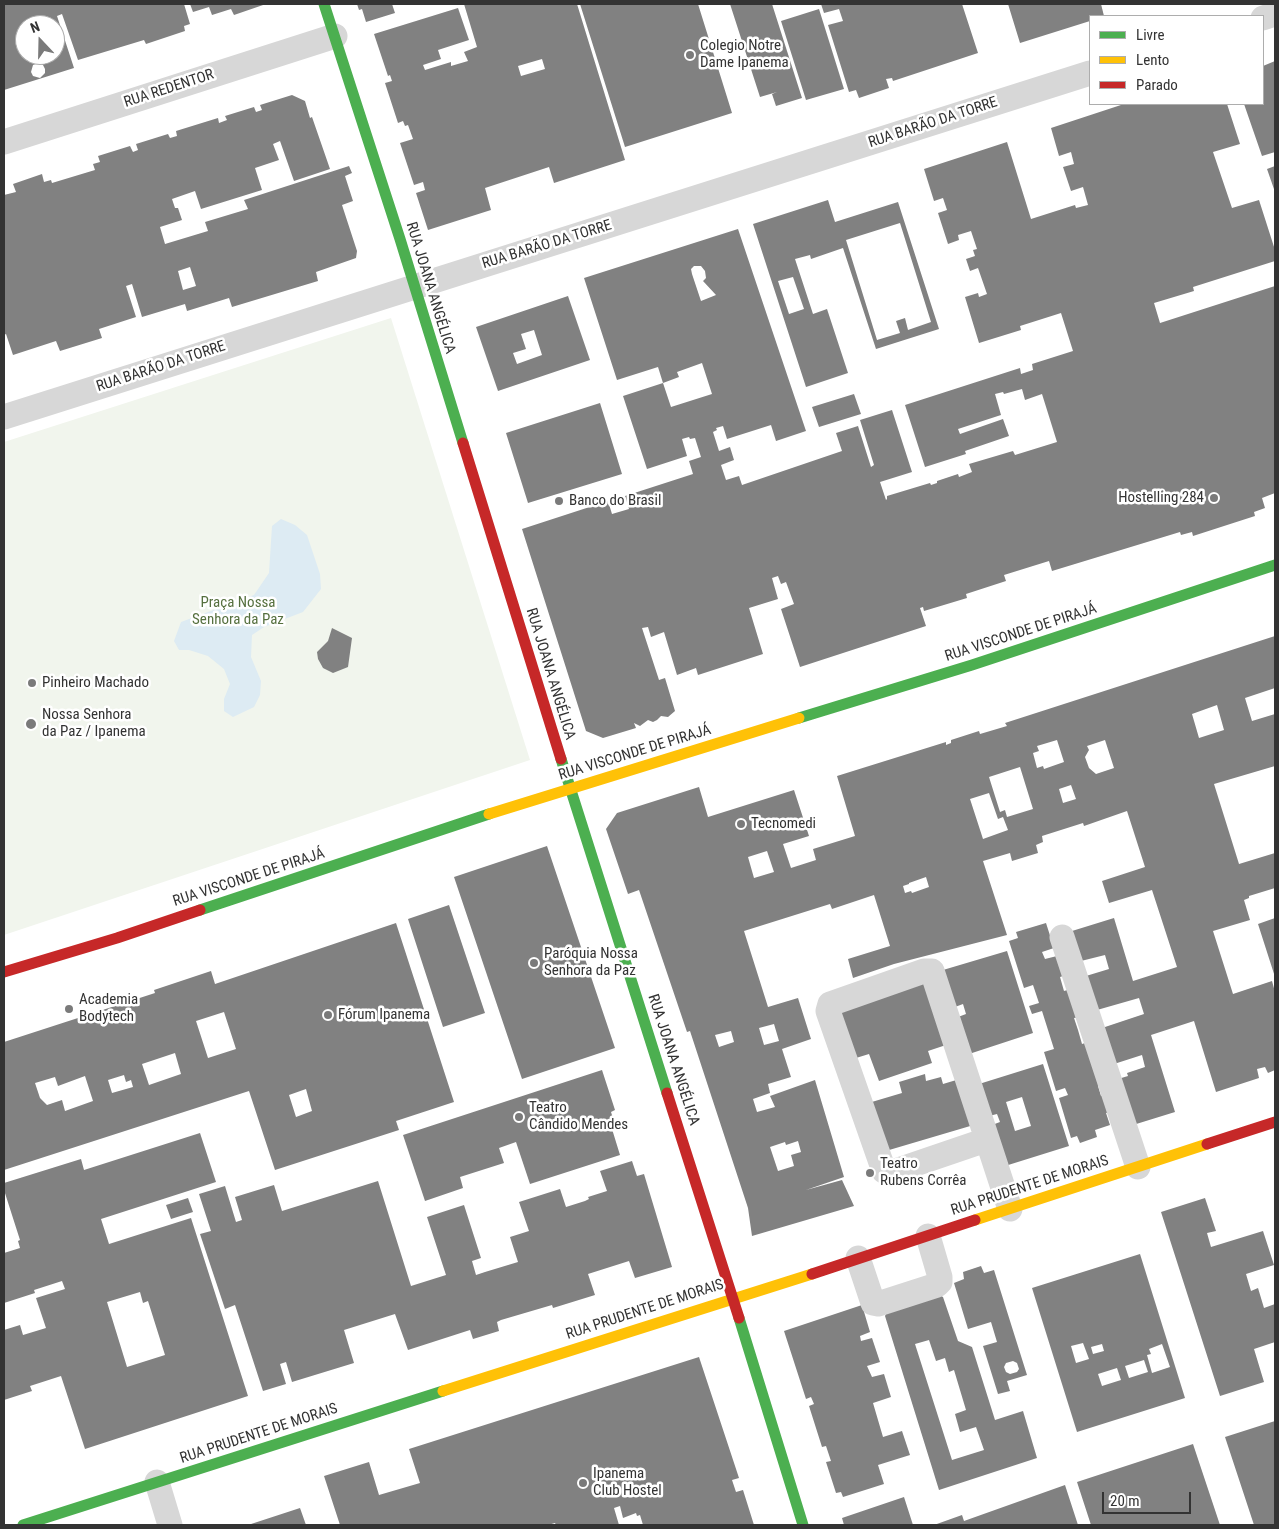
<!DOCTYPE html>
<html>
<head>
<meta charset="utf-8">
<style>
  body { margin:0 }
  #map { position:relative; width:1279px; height:1529px; overflow:hidden; background:#fff; font-family:"Roboto Condensed",sans-serif }
  canvas { display:block }
  .frame { position:absolute; inset:0; border:5px solid #333; pointer-events:none }
  .legend { position:absolute; left:1089px; top:15px; width:175px; height:90px; box-sizing:border-box; background:#fff; border:1px solid #adadad; margin:0; padding:6px 9px; list-style:none; font-size:15px; color:#333 }
  .legend li { display:flex; align-items:center; gap:10px; height:25px }
  .legend b { width:25px; border:1px solid #adadad }
  .north { position:absolute; left:15px; top:15px; width:50px; height:50px; box-sizing:border-box; background:#fff; border:1px solid #adadad; border-radius:50%; rotate:339deg; font-size:14px; font-weight:700; line-height:20px; text-align:center; color:#333 }
  .north::after { content:''; display:block; margin:auto; width:18px; height:22px; background:#7a7a7a; clip-path:polygon(50% 0,100% 100%,50% 72%,0 100%) }
  .scale { position:absolute; left:1102px; top:1492px; width:89px; height:22px; box-sizing:border-box; border:2px solid #333; border-top:0; padding-left:6px; font-size:15px; line-height:18px; white-space:nowrap; color:#333; -webkit-text-stroke:4px #fff; paint-order:stroke }
</style>
</head>
<body>
<div id="map">
<canvas width="1279" height="1529"></canvas>
<div class="frame"></div>
<ul class="legend">
<li><b style="height:6px;background:#4caf50"></b>Livre</li>
<li><b style="height:6px;background:#ffc107"></b>Lento</li>
<li><b style="height:6px;background:#c62828"></b>Parado</li>
</ul>
<div class="north">N</div>
<div class="scale">20 m</div>
</div>
<script>
const g = document.querySelector('canvas').getContext('2d');
g.lineJoin = 'round';
function paint(path, color) { g.fillStyle = color; g.fill(path, 'evenodd'); }
const toPath = rows => new Path2D(rows.map(r => 'M' + r).join(''));
function strokePath(path, color, width, dash) { g.strokeStyle = color; g.lineWidth = width; g.lineCap = dash ? 'butt' : 'round'; g.setLineDash(dash || []); g.stroke(path); }
function write(font, color, halo, rows, align = 'center') {
  g.font = font + ' "Roboto Condensed",sans-serif'; g.lineWidth = 5; g.setLineDash([]); g.textBaseline = 'middle'; g.strokeStyle = halo; g.fillStyle = color; for (const [text, x, y, turn = 0] of rows) {
    g.save(); g.translate(x, y); g.rotate((+turn || 0) * Math.PI / 180); g.textAlign = isNaN(turn) ? turn : align; if (halo) g.strokeText(text, 0, 0); g.fillText(text, 0, 0); g.restore();
  }
}
paint(toPath([
  [391,318,530,760,4,935,4,442]
]), '#f1f5ed');
paint(toPath([
  [281,519,295,525,307,535,320,574,321,589,303,612,264,627,252,635,251,657,261,681,260,695,254,707,233,717,224,711,224,699,230,684,224,669,208,656,189,650,179,650,174,641,181,622,254,595,269,573,272,526]
]), '#ddebf3');
paint(toPath([
  [4,4,184,4,190,24,184,26,185,31,146,44,144,40,78,60,62,14,57,16,74,68,4,90],
  [25,25,55,25,55,55,25,55],
  [38,63,43,65,45,69,45,73,40,78,33,76,31,72,33,65],
  [190,4,266,4,234,15,231,9,212,15,209,7,193,12],
  [357,4,392,4,395,13,366,22,362,9,359,10],
  [464,4,577,4,625,160,554,183,549,167,485,188,491,210,428,230,416,193,425,190,423,182,414,185,400,143,413,139,408,125,405,126,403,121,398,123,385,83,392,81,390,75,388,76,374,34,458,8,469,40,438,50,441,59,423,65,425,70,451,62,451,66,468,61,464,52,477,47],
  [542,59,545,69,521,76,518,66],
  [580,4,698,4,732,113,625,147],
  [730,4,772,4,802,98,776,106,772,94,777,92,760,97],
  [821,4,962,4,978,53,893,81,892,78,886,79,889,88,859,98,856,90,849,92,828,25,843,21,839,9,824,13],
  [1008,4,1101,4,1104,16,1090,16,1090,21,1020,43],
  [819,9,844,89,806,100,781,21],
  [1275,61,1275,152,1262,156,1244,104,1263,104,1263,66],
  [292,95,305,101,310,118,312,117,330,169,294,181,280,141,273,144,279,160,255,168,262,190,201,209,195,191,172,199,175,208,178,208,182,220,160,227,165,244,208,231,205,222,248,209,244,200,349,166,352,173,345,176,353,201,342,205,357,251,356,258,316,272,318,281,232,307,229,298,187,311,185,304,142,317,132,284,126,286,136,317,99,329,102,338,60,351,56,341,13,355,6,334,4,335,4,195,16,192,13,184,42,174,44,182,51,180,52,183,95,170,93,164,100,162,98,156,130,146,133,152,138,150,136,144,168,134,170,138,177,136,176,131,218,118,219,123,227,120,225,116,254,107,256,112,262,110,260,105],
  [190,267,196,286,183,290,178,271],
  [1124,104,1227,104,1240,144,1213,152,1232,208,1259,200,1275,250,1275,261,1193,287,1194,291,1154,303,1160,323,1275,286,1275,493,1262,498,1265,508,1254,512,1255,516,1193,536,1192,532,1181,535,1180,532,1052,571,1049,561,1004,575,1006,581,966,594,967,598,924,611,923,607,920,608,926,626,800,667,781,609,794,604,786,582,781,584,778,576,772,578,778,599,749,608,763,654,698,675,696,668,677,675,664,632,651,637,648,627,642,628,659,680,665,678,675,711,668,717,661,716,657,720,653,722,648,720,640,726,634,723,636,728,603,738,586,731,522,529,608,501,612,514,629,509,625,496,693,474,689,461,701,457,695,438,690,439,689,437,682,439,687,456,647,469,623,396,663,383,671,407,712,394,702,363,677,372,679,377,663,383,658,367,617,380,584,278,738,229,806,431,776,441,771,425,727,439,723,426,716,428,717,430,713,432,719,451,730,447,734,460,721,465,726,480,739,476,742,485,842,451,836,433,858,426,871,467,874,465,860,420,892,410,912,472,880,482,886,500,887,499,887,496,930,483,931,485,937,483,937,481,958,474,959,477,972,472,969,464,1013,451,1015,455,1057,442,1042,394,1025,400,1022,389,1004,394,1003,392,995,394,1001,415,958,429,960,434,1003,419,1009,436,965,451,966,454,925,467,905,405,1020,368,1021,374,1033,370,1032,364,1073,351,1061,313,1020,326,1021,330,979,343,965,297,978,293,979,297,987,294,978,268,970,271,966,259,975,256,973,250,977,249,971,231,958,235,959,240,948,244,938,213,947,210,943,198,934,201,924,169,1007,142,1031,219,1075,205,1076,208,1088,205,1083,187,1071,191,1063,167,1074,164,1071,152,1059,156,1051,128],
  [694,266,701,266,705,271,706,278,703,281,716,295,701,301,692,274,691,269],
  [1275,166,1275,192,1267,169],
  [828,200,835,222,898,202,939,329,876,349,843,248,811,259,810,255,795,259,813,314,827,309,848,373,806,387,753,224],
  [900,223,931,322,908,330,905,318,896,321,900,333,877,340,846,240],
  [793,277,804,309,789,314,778,281],
  [568,296,590,360,498,391,476,327],
  [534,330,542,355,517,364,513,353,526,349,521,334],
  [854,394,861,414,819,427,812,407],
  [600,403,622,474,528,503,506,433],
  [332,628,352,638,348,667,333,673,323,668,318,659,317,652,328,641],
  [1275,636,1275,688,1245,698,1252,721,1275,714,1275,766,1214,784,1239,864,1275,853,1275,888,1249,896,1249,898,1244,900,1250,920,1213,931,1233,994,1272,981,1275,992,1275,1070,1268,1073,1265,1067,1257,1069,1259,1078,1216,1092,1194,1021,1151,1035,1175,1112,1133,1125,1118,1079,1128,1076,1127,1073,1145,1067,1142,1055,1114,1064,1102,1028,1144,1014,1139,998,1097,1010,1086,976,1109,969,1105,955,1081,961,1072,931,1114,918,1133,981,1177,967,1152,890,1109,903,1102,881,1145,867,1127,811,1084,826,1083,823,1042,836,1043,842,1036,845,1038,853,1012,861,1010,853,983,861,1007,935,894,964,853,978,848,959,890,946,874,895,832,909,830,904,744,931,768,1007,798,998,811,1039,782,1049,791,1077,768,1084,770,1093,753,1099,757,1112,775,1107,770,1096,815,1080,844,1177,806,1190,842,1180,854,1206,752,1236,748,1208,690,1031,687,1032,639,890,628,894,606,829,617,813,699,787,708,817,794,790,809,836,783,844,791,868,816,860,813,849,855,836,837,776,946,742,946,745,951,743,951,740,979,731,980,734,1007,726,1005,723],
  [1217,705,1224,730,1199,738,1192,714],
  [1057,740,1064,762,1044,769,1043,766,1037,768,1033,753,1039,751,1037,746],
  [1105,740,1114,768,1096,774,1089,768,1085,757,1089,750,1087,746],
  [1020,767,1033,809,1007,817,1005,810,1000,812,989,777],
  [1071,785,1076,799,1063,803,1059,789],
  [989,793,998,819,1003,817,1008,830,983,839,970,799],
  [767,851,774,872,754,878,748,857],
  [926,877,929,887,912,893,911,891,905,893,903,886,909,884,909,883],
  [774,1024,779,1041,764,1045,759,1028],
  [731,1031,734,1042,719,1047,715,1035],
  [798,1141,801,1152,791,1155,794,1166,778,1171,770,1147,785,1142,786,1145],
  [547,846,615,1048,522,1079,454,877],
  [449,905,485,1013,443,1027,408,919],
  [1275,918,1275,977,1258,924],
  [396,923,454,1102,396,1121,399,1130,275,1170,249,1091,4,1170,4,1042,155,993,154,990,211,971,215,984],
  [224,1012,236,1049,208,1058,196,1021],
  [175,1053,181,1074,149,1085,142,1064],
  [124,1075,126,1082,131,1080,133,1087,112,1093,108,1080],
  [85,1076,93,1101,65,1111,62,1100,47,1105,40,1098,35,1083,55,1077,58,1086],
  [306,1089,312,1111,296,1117,289,1095],
  [1046,923,1054,948,1042,952,1045,959,1057,956,1063,976,1060,977,1064,991,1071,989,1080,1017,1074,1018,1078,1030,1082,1044,1088,1042,1102,1085,1098,1086,1101,1096,1105,1094,1110,1112,1106,1113,1110,1125,1095,1130,1097,1137,1080,1143,1077,1136,1071,1138,1059,1098,1068,1095,1065,1088,1056,1091,1044,1052,1054,1049,1042,1011,1032,1014,1029,1006,1039,1003,1033,985,1024,988,1009,941,1018,938,1016,932],
  [1007,951,1033,1033,969,1054,958,1017,966,1014,963,1004,955,1007,943,970],
  [930,979,952,1043,928,1051,932,1063,879,1081,869,1054,856,1058,839,1010],
  [1043,1064,1069,1146,1005,1166,992,1125,1000,1122,997,1114,989,1116,979,1084],
  [1022,1097,1031,1126,1015,1131,1006,1102],
  [602,1070,615,1110,611,1112,616,1128,612,1129,620,1155,530,1184,516,1142,499,1148,504,1163,460,1177,463,1188,425,1201,403,1135],
  [925,1074,926,1081,941,1077,943,1084,963,1078,977,1124,879,1153,865,1104,902,1093,899,1082],
  [200,1133,216,1182,101,1219,109,1244,191,1218,248,1396,85,1449,61,1376,30,1386,32,1391,4,1400,4,1330,20,1325,23,1335,46,1328,36,1298,65,1289,62,1281,34,1290,35,1293,4,1303,4,1253,20,1248,18,1241,20,1240,4,1190,4,1183,81,1159,84,1170],
  [140,1292,143,1303,148,1301,165,1355,127,1367,107,1302],
  [632,1161,637,1176,644,1174,672,1267,635,1278,629,1261,588,1274,595,1295,553,1308,552,1305,501,1320,497,1322,499,1331,473,1339,470,1330,408,1350,395,1314,344,1330,354,1363,292,1382,286,1362,280,1364,286,1384,263,1391,235,1305,225,1309,200,1234,211,1231,199,1194,225,1186,236,1222,242,1220,235,1197,274,1185,282,1211,378,1181,411,1286,446,1275,427,1217,464,1205,481,1258,472,1261,476,1275,485,1272,518,1262,510,1237,529,1231,519,1202,560,1189,566,1207,585,1201,589,1199,588,1197,607,1191,600,1171],
  [188,1198,193,1212,171,1219,166,1205],
  [1205,1198,1216,1231,1207,1233,1211,1247,1263,1231,1274,1265,1246,1274,1251,1291,1258,1288,1264,1308,1275,1304,1275,1342,1254,1349,1264,1382,1220,1396,1161,1212],
  [1140,1254,1185,1398,1077,1432,1032,1288],
  [1083,1343,1089,1359,1076,1363,1071,1346],
  [1102,1344,1104,1351,1093,1354,1091,1347],
  [1162,1344,1170,1367,1152,1373,1147,1355,1151,1354,1149,1349],
  [1144,1360,1148,1372,1129,1378,1125,1366],
  [1117,1368,1121,1380,1102,1386,1098,1374],
  [981,1266,984,1273,994,1270,1027,1375,1007,1381,1010,1391,998,1394,983,1346,997,1342,991,1322,968,1329,954,1283,964,1279,963,1272],
  [1013,1361,1017,1363,1019,1369,1017,1372,1010,1374,1006,1372,1004,1367,1006,1363],
  [931,1290,943,1297,958,1341,972,1347,995,1420,1023,1411,1037,1458,939,1490,885,1316,892,1302],
  [929,1340,936,1361,945,1358,949,1372,954,1370,966,1410,955,1414,960,1432,976,1427,984,1450,952,1460,915,1344],
  [862,1305,870,1332,860,1336,861,1341,872,1338,880,1362,867,1366,872,1377,884,1374,891,1397,873,1403,883,1437,902,1431,910,1455,878,1465,884,1484,843,1497,841,1492,836,1493,826,1462,831,1461,826,1446,822,1447,809,1406,814,1404,811,1397,806,1399,784,1331],
  [699,1357,739,1478,732,1480,736,1492,743,1490,754,1525,643,1525,640,1515,637,1516,636,1513,623,1518,620,1506,614,1508,619,1525,556,1525,555,1523,548,1525,340,1525,324,1476,369,1462,379,1495,420,1483,409,1449],
  [1275,1421,1275,1525,1254,1525,1225,1437],
  [1193,1444,1220,1525,1091,1525,1077,1482],
  [1065,1485,1078,1525,934,1525,962,1515,964,1521],
  [904,1497,913,1525,844,1525,842,1518],
  [300,1508,306,1525,248,1525]
]), '#818181');
strokePath(toPath([
  [1263,18,1275,14],
  [4,142,335,36],
  [4,417,1090,73],
  [1062,937,1138,1167],
  [986,1140,895,1171,888,1173,884,1171,828,1011,830,1004,924,971,932,971,1010,1209],
  [858,1258,873,1303,878,1304,937,1285,940,1282,940,1277,928,1236],
  [157,1482,170,1525]
]), '#d7d7d7', 25);
strokePath(toPath([
  [324,4,400,239,463,443],
  [799,718,972,665,1275,565],
  [561,759,667,1093],
  [200,910,489,814],
  [739,1318,803,1525],
  [23,1525,443,1391]
]), '#4caf50', 11);
strokePath(toPath([
  [489,814,799,718],
  [975,1220,1207,1144],
  [443,1391,812,1274]
]), '#ffc107', 11);
strokePath(toPath([
  [463,443,561,759],
  [4,972,117,938,200,910],
  [667,1093,739,1318],
  [1207,1144,1275,1122],
  [812,1274,975,1220]
]), '#c62828', 11);
for (const [x, y, r, color] of [
  [690,55,5,"#7a7a7a"],
  [1214,498,5,"#7a7a7a"],
  [559,501,5,"#7a7a7a"],
  [32,683,5,"#7a7a7a"],
  [31,724,6,"#7a7a7a"],
  [741,824,5,"#7a7a7a"],
  [534,963,5,"#7a7a7a"],
  [69,1009,5,"#7a7a7a"],
  [328,1015,5,"#7a7a7a"],
  [519,1117,5,"#7a7a7a"],
  [870,1173,5,"#7a7a7a"],
  [583,1483,5,"#7a7a7a"]
]) { const dot = new Path2D(); dot.arc(x, y, r, 0, 2 * Math.PI); g.fillStyle = color; g.fill(dot); strokePath(dot, '#fff', 2); }
write('15px', '#333', '#fff', [
  ["Colegio Notre",700,46],
  ["Dame Ipanema",700,63],
  ["Hostelling 284",1204,498,"right"],
  ["Banco do Brasil",569,501],
  ["Pinheiro Machado",42,683],
  ["Nossa Senhora",42,715],
  ["da Paz / Ipanema",42,732],
  ["Tecnomedi",751,824],
  ["Paróquia Nossa",544,954],
  ["Senhora da Paz",544,971],
  ["Academia",79,1000],
  ["Bodytech",79,1017],
  ["Fórum Ipanema",338,1015],
  ["Teatro",529,1108],
  ["Cândido Mendes",529,1125],
  ["Teatro",880,1164],
  ["Rubens Corrêa",880,1181],
  ["Ipanema",593,1474],
  ["Club Hostel",593,1491]
], 'left');
write('15px', '#333', '#fff', [
  ["RUA REDENTOR",169,89,-18],
  ["RUA BARÃO DA TORRE",933,123,-18],
  ["RUA BARÃO DA TORRE",547,245,-17],
  ["RUA JOANA ANGÉLICA",430,288,73],
  ["RUA BARÃO DA TORRE",161,367,-18],
  ["RUA VISCONDE DE PIRAJÁ",1021,633,-18],
  ["RUA JOANA ANGÉLICA",550,674,73],
  ["RUA VISCONDE DE PIRAJÁ",635,753,-17],
  ["RUA VISCONDE DE PIRAJÁ",249,878,-18],
  ["RUA JOANA ANGÉLICA",673,1060,72],
  ["RUA PRUDENTE DE MORAIS",1030,1186,-18],
  ["RUA PRUDENTE DE MORAIS",645,1310,-18],
  ["RUA PRUDENTE DE MORAIS",259,1434,-18]
]);
write('15px', '#56703f', '#fff', [
  ["Praça Nossa",238,603],
  ["Senhora da Paz",238,620]
]);
</script>
</body>
</html>
